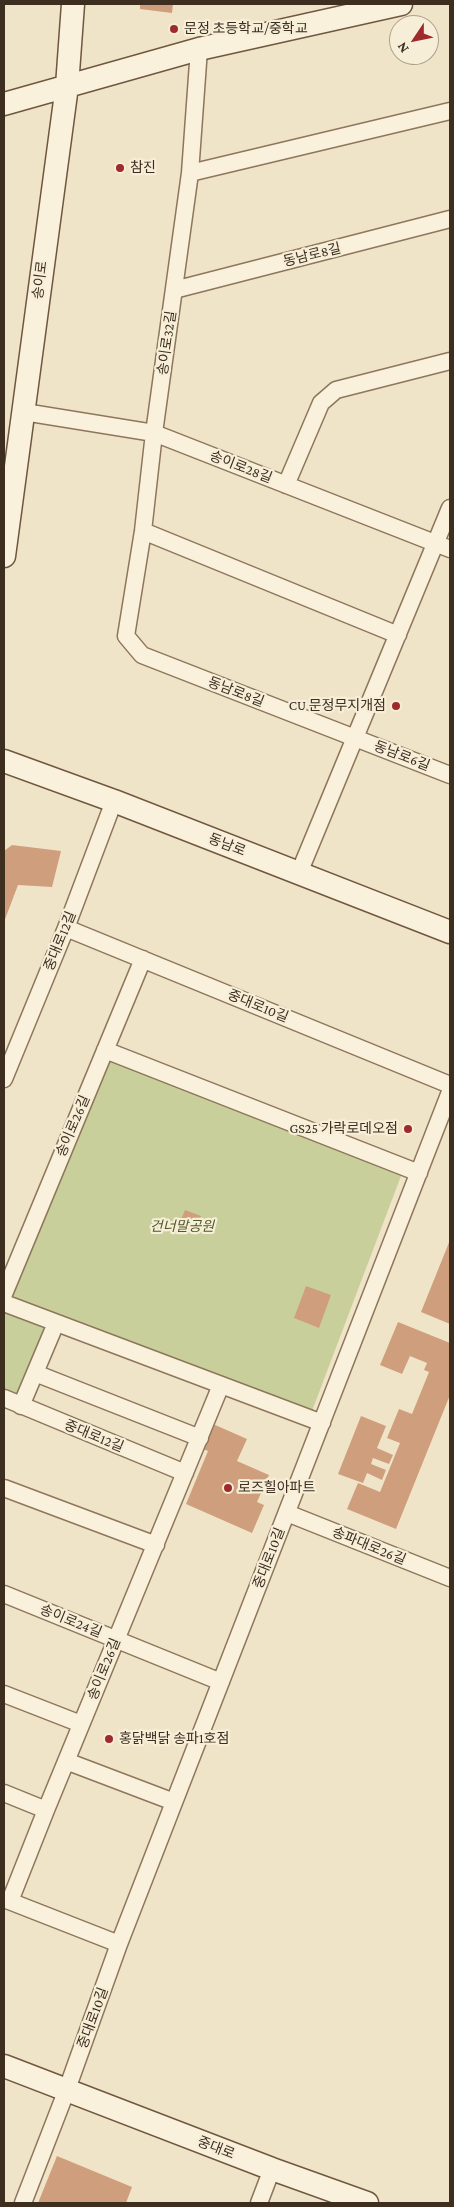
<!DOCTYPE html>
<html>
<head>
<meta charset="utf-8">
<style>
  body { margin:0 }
  #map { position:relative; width:454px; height:2207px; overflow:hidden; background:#f0e4c8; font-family:"Crimson Pro",serif }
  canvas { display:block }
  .frame { position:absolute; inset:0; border:5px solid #3d2e20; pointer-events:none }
  .north { position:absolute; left:389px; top:15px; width:50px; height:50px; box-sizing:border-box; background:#f7eed8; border:1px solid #ada18e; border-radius:50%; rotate:236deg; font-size:14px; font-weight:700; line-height:20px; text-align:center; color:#3d2e20 }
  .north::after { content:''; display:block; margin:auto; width:18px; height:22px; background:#9e2a2b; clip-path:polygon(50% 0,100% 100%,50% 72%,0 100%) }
</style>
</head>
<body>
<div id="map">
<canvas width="454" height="2207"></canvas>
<div class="frame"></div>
<div class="north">N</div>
</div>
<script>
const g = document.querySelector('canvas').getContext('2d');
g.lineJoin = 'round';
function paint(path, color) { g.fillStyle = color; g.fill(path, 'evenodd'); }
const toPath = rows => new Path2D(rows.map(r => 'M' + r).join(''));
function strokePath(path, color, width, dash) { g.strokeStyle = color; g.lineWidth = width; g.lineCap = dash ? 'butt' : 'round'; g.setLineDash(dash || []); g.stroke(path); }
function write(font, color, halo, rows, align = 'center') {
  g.font = font + ' "Crimson Pro","Noto Sans KR",serif'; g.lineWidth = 4.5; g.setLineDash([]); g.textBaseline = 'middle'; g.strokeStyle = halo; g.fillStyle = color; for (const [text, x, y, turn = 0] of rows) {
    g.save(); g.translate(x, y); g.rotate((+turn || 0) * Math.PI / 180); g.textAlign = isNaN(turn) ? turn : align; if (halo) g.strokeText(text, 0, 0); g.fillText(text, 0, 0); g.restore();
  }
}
paint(toPath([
  [109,1059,401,1176,312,1411,7,1299],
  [4,1312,46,1329,18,1398,4,1393]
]), '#c9cf9b');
paint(toPath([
  [140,4,173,4,172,13,140,9],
  [12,845,61,851,52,887,18,885,4,922,4,851],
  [185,1210,201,1216,197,1229,180,1222],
  [450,1240,450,1324,421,1312],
  [306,1286,331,1295,319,1328,294,1318],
  [398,1322,450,1343,450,1395,396,1529,347,1509,358,1483,380,1492,400,1443,387,1438,399,1409,412,1414,429,1372,424,1370,427,1363,410,1356,402,1374,380,1365],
  [361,1416,386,1426,377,1448,393,1455,389,1464,373,1458,371,1464,386,1470,382,1480,367,1473,363,1483,338,1474],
  [213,1424,247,1439,237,1461,269,1475,257,1502,264,1505,252,1533,186,1504,208,1451,203,1449],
  [57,2156,132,2187,126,2203,38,2203]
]), '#cf9f7d');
const street = toPath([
  [199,49,190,173,154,433,143,531,126,636,142,655,450,775],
  [190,173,450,111],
  [174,290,450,219],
  [24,412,154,433,450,549],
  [286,485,321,403,336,390,450,361],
  [143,531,398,635],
  [299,873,450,508],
  [66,928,450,1085],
  [105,1050,419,1173],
  [4,1079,66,928,114,801],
  [4,1294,143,959],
  [4,1303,322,1423],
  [35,1373,200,1438],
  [4,1398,185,1473],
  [21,1406,56,1323],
  [4,1488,156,1545],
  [287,1513,450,1578],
  [4,1594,221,1682],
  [4,1694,81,1724],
  [66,1761,174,1802],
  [4,1793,46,1810],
  [4,1899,119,1944],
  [10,1901,46,1810,221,1385],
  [23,2203,66,2092,119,1944,450,1092],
  [259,2203,272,2169]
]);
const secondary = toPath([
  [4,104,199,49,401,4],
  [4,556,67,86,73,4],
  [4,761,114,801,450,932],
  [4,2066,272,2169,367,2203]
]);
strokePath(street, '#8d765c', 19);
strokePath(secondary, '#6f573f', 25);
strokePath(street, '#faf1dc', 16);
strokePath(secondary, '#faf1dc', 22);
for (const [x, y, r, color] of [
  [174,29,5,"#9e2a2b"],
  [120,168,5,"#9e2a2b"],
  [396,706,5,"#9e2a2b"],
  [408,1129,5,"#9e2a2b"],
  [228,1488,5,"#9e2a2b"],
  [109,1739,5,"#9e2a2b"]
]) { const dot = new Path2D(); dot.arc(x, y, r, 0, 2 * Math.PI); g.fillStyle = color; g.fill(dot); strokePath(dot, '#f7eed8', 2); }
write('14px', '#3d2e20', '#f7eed8', [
  ["문정 초등학교/중학교",184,29],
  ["참진",130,168],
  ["CU 문정무지개점",386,706,"right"],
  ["GS25 가락로데오점",398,1129,"right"],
  ["로즈힐아파트",238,1488],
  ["홍닭백닭 송파1호점",119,1739]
], 'left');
write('14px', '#3d2e20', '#f7eed8', [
  ["동남로8길",312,255,-14],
  ["송이로",40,280,-83],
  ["송이로32길",167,343,-82],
  ["송이로28길",241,467,21],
  ["동남로8길",236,692,21],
  ["동남로6길",402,756,21],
  ["동남로",227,845,21],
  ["중대로12길",60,941,-68],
  ["중대로10길",258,1006,22],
  ["송이로26길",73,1126,-67],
  ["중대로12길",94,1436,22],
  ["송파대로26길",369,1546,22],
  ["중대로10길",269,1558,-69],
  ["송이로24길",71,1621,22],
  ["송이로26길",104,1669,-68],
  ["중대로10길",93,2018,-70],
  ["중대로",216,2148,21]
]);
write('italic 14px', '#4d5a26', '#f7eed8', [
  ["건너말공원",182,1227]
]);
</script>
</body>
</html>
